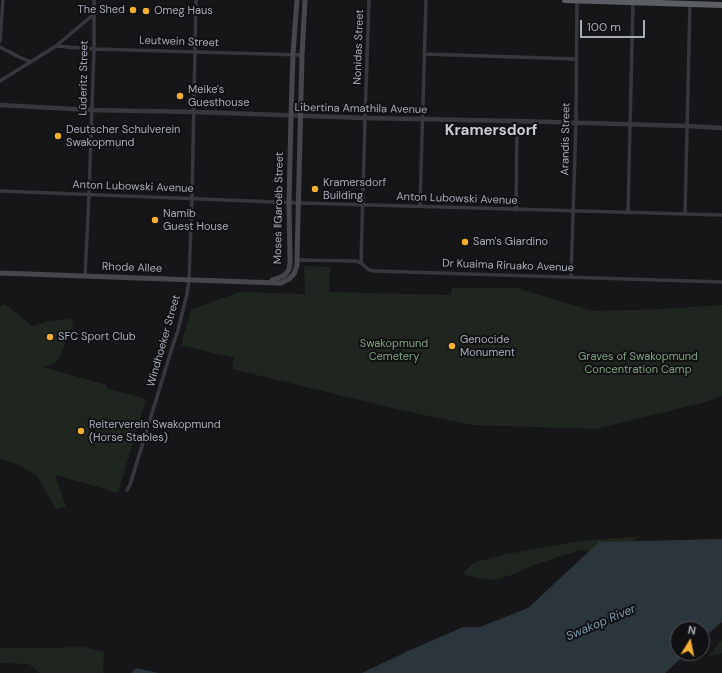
<!DOCTYPE html>
<html>
<head>
<meta charset="utf-8">
<style>
  body { margin:0 }
  #map { position:relative; width:722px; height:673px; overflow:hidden; background:#161618; font-family:"DM Sans",sans-serif }
  canvas { display:block }
  .north { position:absolute; left:670px; top:621px; width:40px; height:40px; box-sizing:border-box; background:#111113; border:1px solid #4d4f55; border-radius:50%; rotate:10deg; font-size:11px; font-weight:700; line-height:16px; text-align:center; color:#a7adb8 }
  .north::after { content:''; display:block; margin:auto; width:14px; height:18px; background:#f7af2f; clip-path:polygon(50% 0,100% 100%,50% 72%,0 100%) }
  .scale { position:absolute; left:580px; top:20px; width:65px; height:18px; box-sizing:border-box; border:2px solid #a7adb8; border-top:0; padding-left:5px; font-size:12px; line-height:14px; white-space:nowrap; color:#a7adb8; -webkit-text-stroke:3px #111113; paint-order:stroke }
</style>
</head>
<body>
<div id="map">
<canvas width="722" height="673"></canvas>
<div class="north">N</div>
<div class="scale">100 m</div>
</div>
<script>
const g = document.querySelector('canvas').getContext('2d');
g.lineJoin = 'round';
function paint(path, color) { g.fillStyle = color; g.fill(path, 'evenodd'); }
const toPath = rows => new Path2D(rows.map(r => 'M' + r).join(''));
function strokePath(path, color, width, dash) { g.strokeStyle = color; g.lineWidth = width; g.lineCap = dash ? 'butt' : 'round'; g.setLineDash(dash || []); g.stroke(path); }
function write(font, color, halo, rows, align = 'center') {
  g.font = font + ' "DM Sans",sans-serif'; g.lineWidth = 4; g.setLineDash([]); g.textBaseline = 'middle'; g.strokeStyle = halo; g.fillStyle = color; for (const [text, x, y, turn = 0] of rows) {
    g.save(); g.translate(x, y); g.rotate((+turn || 0) * Math.PI / 180); g.textAlign = isNaN(turn) ? turn : align; if (halo) g.strokeText(text, 0, 0); g.fillText(text, 0, 0); g.restore();
  }
}
paint(toPath([
  [304,266,330,267,329,292,451,295,452,288,517,288,533,293,593,311,663,309,722,305,722,396,702,403,596,429,472,425,400,410,232,369,234,358,181,345,191,310,217,300,241,292,305,294],
  [5,304,32,326,48,321,71,319,74,322,60,357,54,364,44,367,106,385,106,388,146,399,118,493,57,475,56,478,66,506,56,509,36,475,15,463,0,459,0,307],
  [642,536,622,547,605,553,580,550,534,565,509,576,495,580,478,578,462,574,475,562,507,554,581,541],
  [722,639,722,653,709,656],
  [84,647,104,652,103,670,104,673,40,673,29,664,0,663,0,648,40,648]
]), '#1e261f');
paint(toPath([
  [722,539,722,622,702,639,702,629,678,629,678,653,687,653,665,673,362,673,408,651,463,627,480,627,528,608,599,542],
  [136,668,159,673,131,673]
]), '#2b353c');
strokePath(toPath([
  [0,41,3,0],
  [56,46,94,49,302,55],
  [0,47,19,57,31,62],
  [424,54,576,59],
  [0,81,56,46,93,15],
  [0,191,301,203,722,215],
  [420,206,426,0],
  [516,210,517,121],
  [628,212,633,2],
  [685,214,690,3],
  [297,260,356,261,361,263,369,270,375,271,722,282],
  [361,263,365,118,369,0],
  [85,276,89,195,94,49,94,0],
  [571,277,576,123,577,1],
  [127,490,130,485,172,348,178,330,187,294,189,280,192,198,196,0]
]), '#37383d', 3.5);
strokePath(toPath([
  [0,105,92,110,195,112,365,118,517,121,687,126,722,128]
]), '#37383d', 4.5);
strokePath(toPath([
  [0,273,278,283,281,283,289,279,294,274,297,265,297,260,302,55,305,0],
  [272,280,281,277,286,274,289,269,290,263,289,202,291,116,293,54,297,0]
]), '#45474d', 5);
strokePath(toPath([
  [565,0,722,5]
]), '#5b5e65', 6);
for (const [x, y, r, color] of [
  [133,10,4,"#f7af2f"],
  [146,11,4,"#f7af2f"],
  [180,96,4,"#f7af2f"],
  [58,136,4,"#f7af2f"],
  [315,189,4,"#f7af2f"],
  [155,220,4,"#f7af2f"],
  [465,242,4,"#f7af2f"],
  [50,337,4,"#f7af2f"],
  [452,346,4,"#f7af2f"],
  [81,431,4,"#f7af2f"]
]) { const dot = new Path2D(); dot.arc(x, y, r, 0, 2 * Math.PI); g.fillStyle = color; g.fill(dot); strokePath(dot, '#111113', 1.5); }
write('11px', '#a7adb8', '#111113', [
  ["The Shed",125,10,"right"],
  ["Omeg Haus",154,11],
  ["Meike's",188,90],
  ["Guesthouse",188,103],
  ["Deutscher Schulverein",66,130],
  ["Swakopmund",66,143],
  ["Kramersdorf",323,183],
  ["Building",323,196],
  ["Namib",163,214],
  ["Guest House",163,227],
  ["Sam's Giardino",473,242],
  ["SFC Sport Club",58,337],
  ["Genocide",460,340],
  ["Monument",460,353],
  ["Reiterverein Swakopmund",89,425],
  ["(Horse Stables)",89,438]
], 'left');
write('11px', '#a7adb8', '#111113', [
  ["Leutwein Street",179,42,2],
  ["Nonidas Street",359,47,-88],
  ["Lüderitz Street",84,78,-89],
  ["Libertina Amathila Avenue",361,109,1],
  ["Arandis Street",566,139,-89],
  ["Anton Lubowski Avenue",133,187,2],
  ["Anton Lubowski Avenue",457,199,2],
  ["Moses ǁGaroëb Street",279,208,-89],
  ["Dr Kuaima Riruako Avenue",508,266,2],
  ["Rhode Allee",132,268,2],
  ["Windhoeker Street",164,341,-74]
]);
write('11px', '#7ea47f', '#111113', [
  ["Swakopmund",394,344],
  ["Cemetery",394,357],
  ["Graves of Swakopmund",638,357],
  ["Concentration Camp",638,370]
]);
write('italic 12px', '#7d9cb4', '#111113', [
  ["Swakop River",601,623,-23]
]);
write('bold 15px', '#c9ccd4', '#111113', [
  ["Kramersdorf",491,131]
]);
</script>
</body>
</html>
